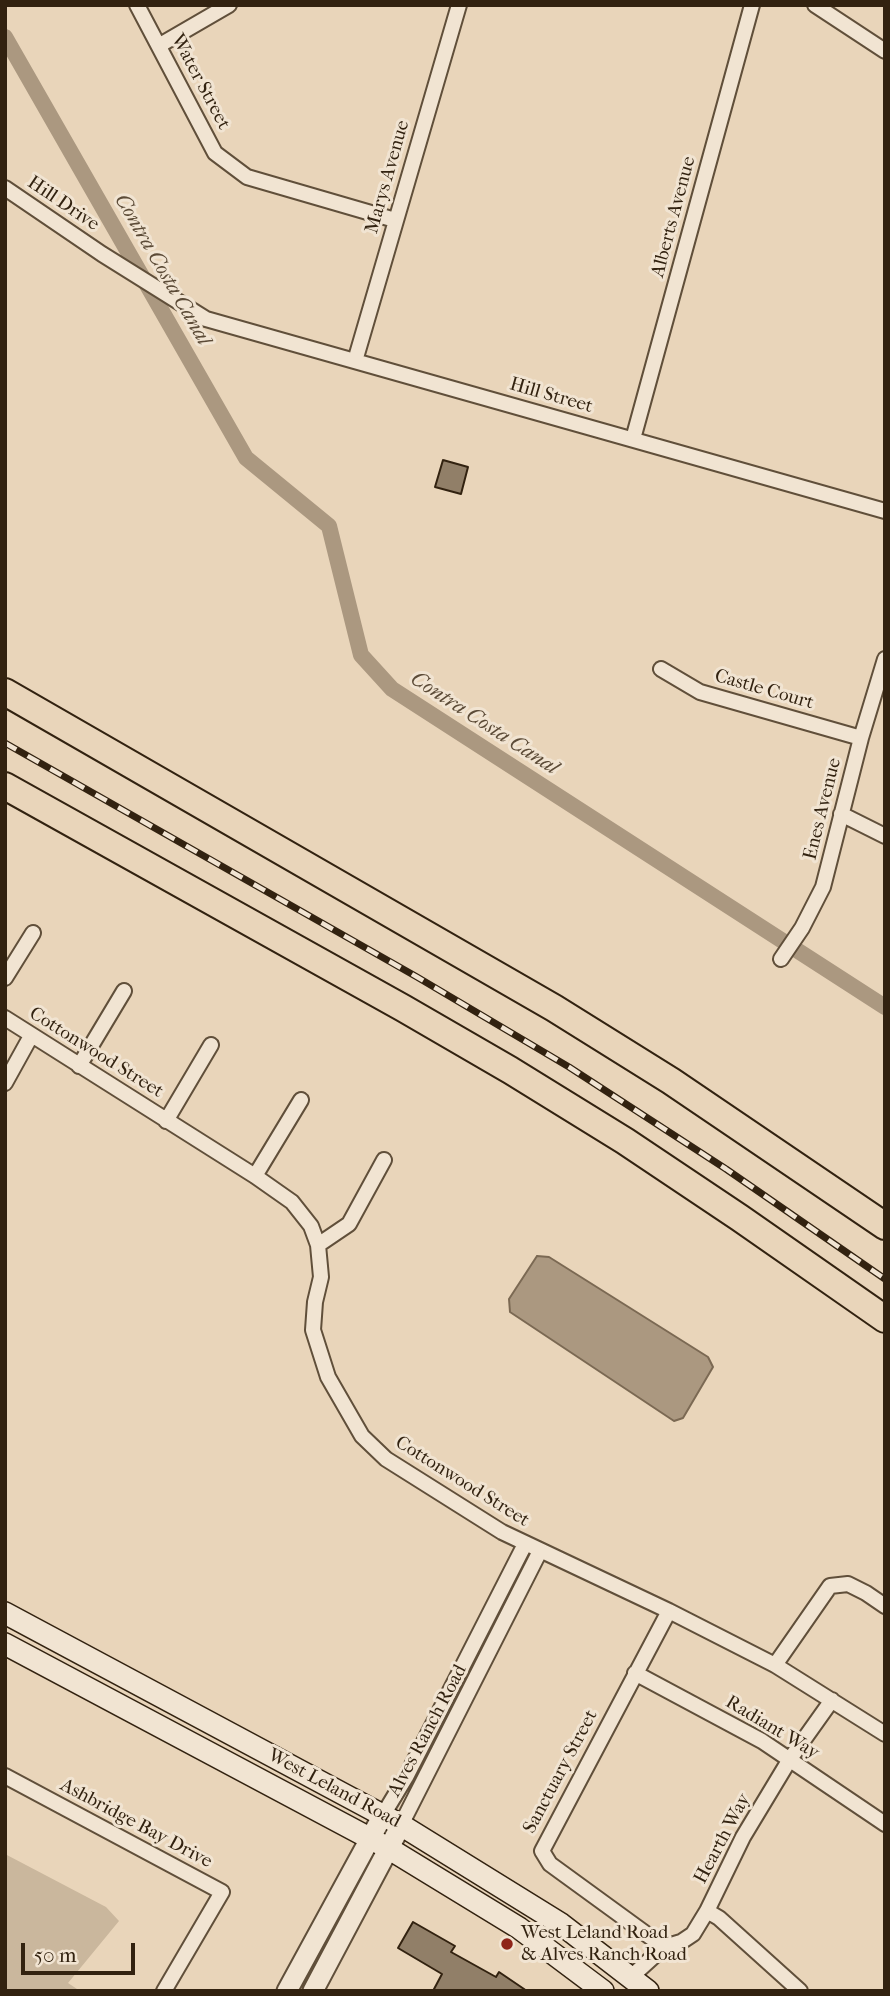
<!DOCTYPE html>
<html>
<head>
<meta charset="utf-8">
<style>
  body { margin:0 }
  #map { position:relative; width:890px; height:1996px; overflow:hidden; background:#e9d5ba; font-family:"IM FELL French Canon",serif }
  canvas { display:block }
  .frame { position:absolute; inset:0; border:7px solid #322210; pointer-events:none }
  .scale { position:absolute; left:21px; top:1943px; width:114px; height:32px; box-sizing:border-box; border:4px solid #322210; border-top:0; padding-left:9px; font-size:21px; line-height:24px; white-space:nowrap; color:#322210; -webkit-text-stroke:5px #f1e4d2; paint-order:stroke }
</style>
</head>
<body>
<div id="map">
<canvas width="890" height="1996"></canvas>
<div class="frame"></div>
<div class="scale">50 m</div>
</div>
<script>
const g = document.querySelector('canvas').getContext('2d');
g.lineJoin = 'round';
function paint(path, color) { g.fillStyle = color; g.fill(path, 'evenodd'); }
const toPath = rows => new Path2D(rows.map(r => 'M' + r).join(''));
function strokePath(path, color, width, dash) { g.strokeStyle = color; g.lineWidth = width; g.lineCap = dash ? 'butt' : 'round'; g.setLineDash(dash || []); g.stroke(path); }
function write(font, color, halo, rows, align = 'center') {
  g.font = font + ' "IM FELL French Canon",serif'; g.lineWidth = 6; g.setLineDash([]); g.textBaseline = 'middle'; g.strokeStyle = halo; g.fillStyle = color; for (const [text, x, y, turn = 0] of rows) {
    g.save(); g.translate(x, y); g.rotate((+turn || 0) * Math.PI / 180); g.textAlign = isNaN(turn) ? turn : align; if (halo) g.strokeText(text, 0, 0); g.fillText(text, 0, 0); g.restore();
  }
}
paint(toPath([
  [5,1854,106,1907,119,1921,68,1983,80,1991,5,1991]
]), '#cab79d');
const water = toPath([
  [537,1256,549,1257,708,1357,713,1367,683,1418,674,1421,510,1312,509,1299,537,1256]
]);
paint(water, '#ab9880');
strokePath(water, '#7b6953', 2);
strokePath(toPath([
  [5,37,246,458,329,526,361,655,392,689,885,1007]
]), '#ab9880', 16);
const building = toPath([
  [443,460,468,467,461,494,435,487,443,460],
  [413,1922,455,1946,451,1952,496,1977,499,1972,527,1991,433,1991,442,1974,398,1948,413,1922]
]);
paint(building, '#917f68');
strokePath(building, '#322210', 2);
const minor = toPath([
  [137,5,215,153,247,177,395,220],
  [815,5,885,51],
  [160,45,229,5],
  [5,188,102,254,206,319,885,511],
  [355,361,459,5],
  [633,439,752,5],
  [661,669,700,692,861,738],
  [841,814,885,836],
  [781,959,802,928,823,887,861,738,885,659],
  [5,978,33,933],
  [5,1018,255,1176,292,1202,311,1226,318,1245,321,1277,315,1302,313,1330,328,1377,362,1436,386,1459,502,1532,669,1611,775,1665,885,1734],
  [79,1066,124,991],
  [5,1083,31,1036],
  [166,1121,211,1045],
  [255,1176,301,1100],
  [318,1245,349,1224,384,1160],
  [775,1665,830,1586,848,1584,866,1593,885,1606],
  [635,1673,762,1741,885,1824],
  [5,1776,222,1892,164,1991],
  [383,1815,406,1777,525,1544],
  [401,1825,540,1551],
  [707,1911,719,1918,800,1991],
  [664,1947,550,1864,542,1851,669,1611],
  [631,1977,664,1947,681,1942,693,1934,707,1911,743,1837,790,1759,832,1700]
]);
const tertiary = toPath([
  [287,1991,383,1815],
  [313,1991,401,1825]
]);
const secondary = toPath([
  [5,1613,401,1825,561,1924,648,1991],
  [5,1644,388,1848,519,1928,603,1991]
]);
const motorway = toPath([
  [5,692,554,1008,671,1081,885,1226],
  [5,786,403,1008,510,1070,625,1141,740,1218,885,1319]
]);
strokePath(minor, '#604f3a', 18);
strokePath(tertiary, '#604f3a', 23);
strokePath(secondary, '#322210', 24);
strokePath(motorway, '#322210', 30);
strokePath(minor, '#f1e4d2', 14);
strokePath(tertiary, '#f1e4d2', 19);
strokePath(secondary, '#f1e4d2', 21);
strokePath(motorway, '#e9d5ba', 26);
const rail = toPath([
  [5,743,417,977,569,1067,726,1169,885,1279]
]);
strokePath(rail, '#322210', 7);
strokePath(rail, '#f1e4d2', 4.5, [13]);
for (const [x, y, r, color] of [
  [507,1944,7,"#8f2418"]
]) { const dot = new Path2D(); dot.arc(x, y, r, 0, 2 * Math.PI); g.fillStyle = color; g.fill(dot); strokePath(dot, '#f1e4d2', 2.5); }
write('19px', '#322210', '#f1e4d2', [
  ["Water Street",200,82,62],
  ["Marys Avenue",388,177,-74],
  ["Hill Drive",63,204,34],
  ["Alberts Avenue",674,217,-75],
  ["Hill Street",551,396,16],
  ["Castle Court",764,690,16],
  ["Enes Avenue",823,809,-76],
  ["Cottonwood Street",96,1053,32],
  ["Cottonwood Street",462,1482,32],
  ["Radiant Way",772,1728,31],
  ["Alves Ranch Road",428,1731,-62],
  ["Sanctuary Street",561,1772,-62],
  ["West Leland Road",334,1789,28],
  ["Ashbridge Bay Drive",136,1824,28],
  ["Hearth Way",723,1839,-62]
]);
write('19px', '#322210', '#f1e4d2', [
  ["West Leland Road",521,1933],
  ["& Alves Ranch Road",521,1955]
], 'left');
write('italic 21px', '#5c4b37', '#f1e4d2', [
  ["Contra Costa Canal",162,270,60],
  ["Contra Costa Canal",484,724,33]
]);
</script>
</body>
</html>
